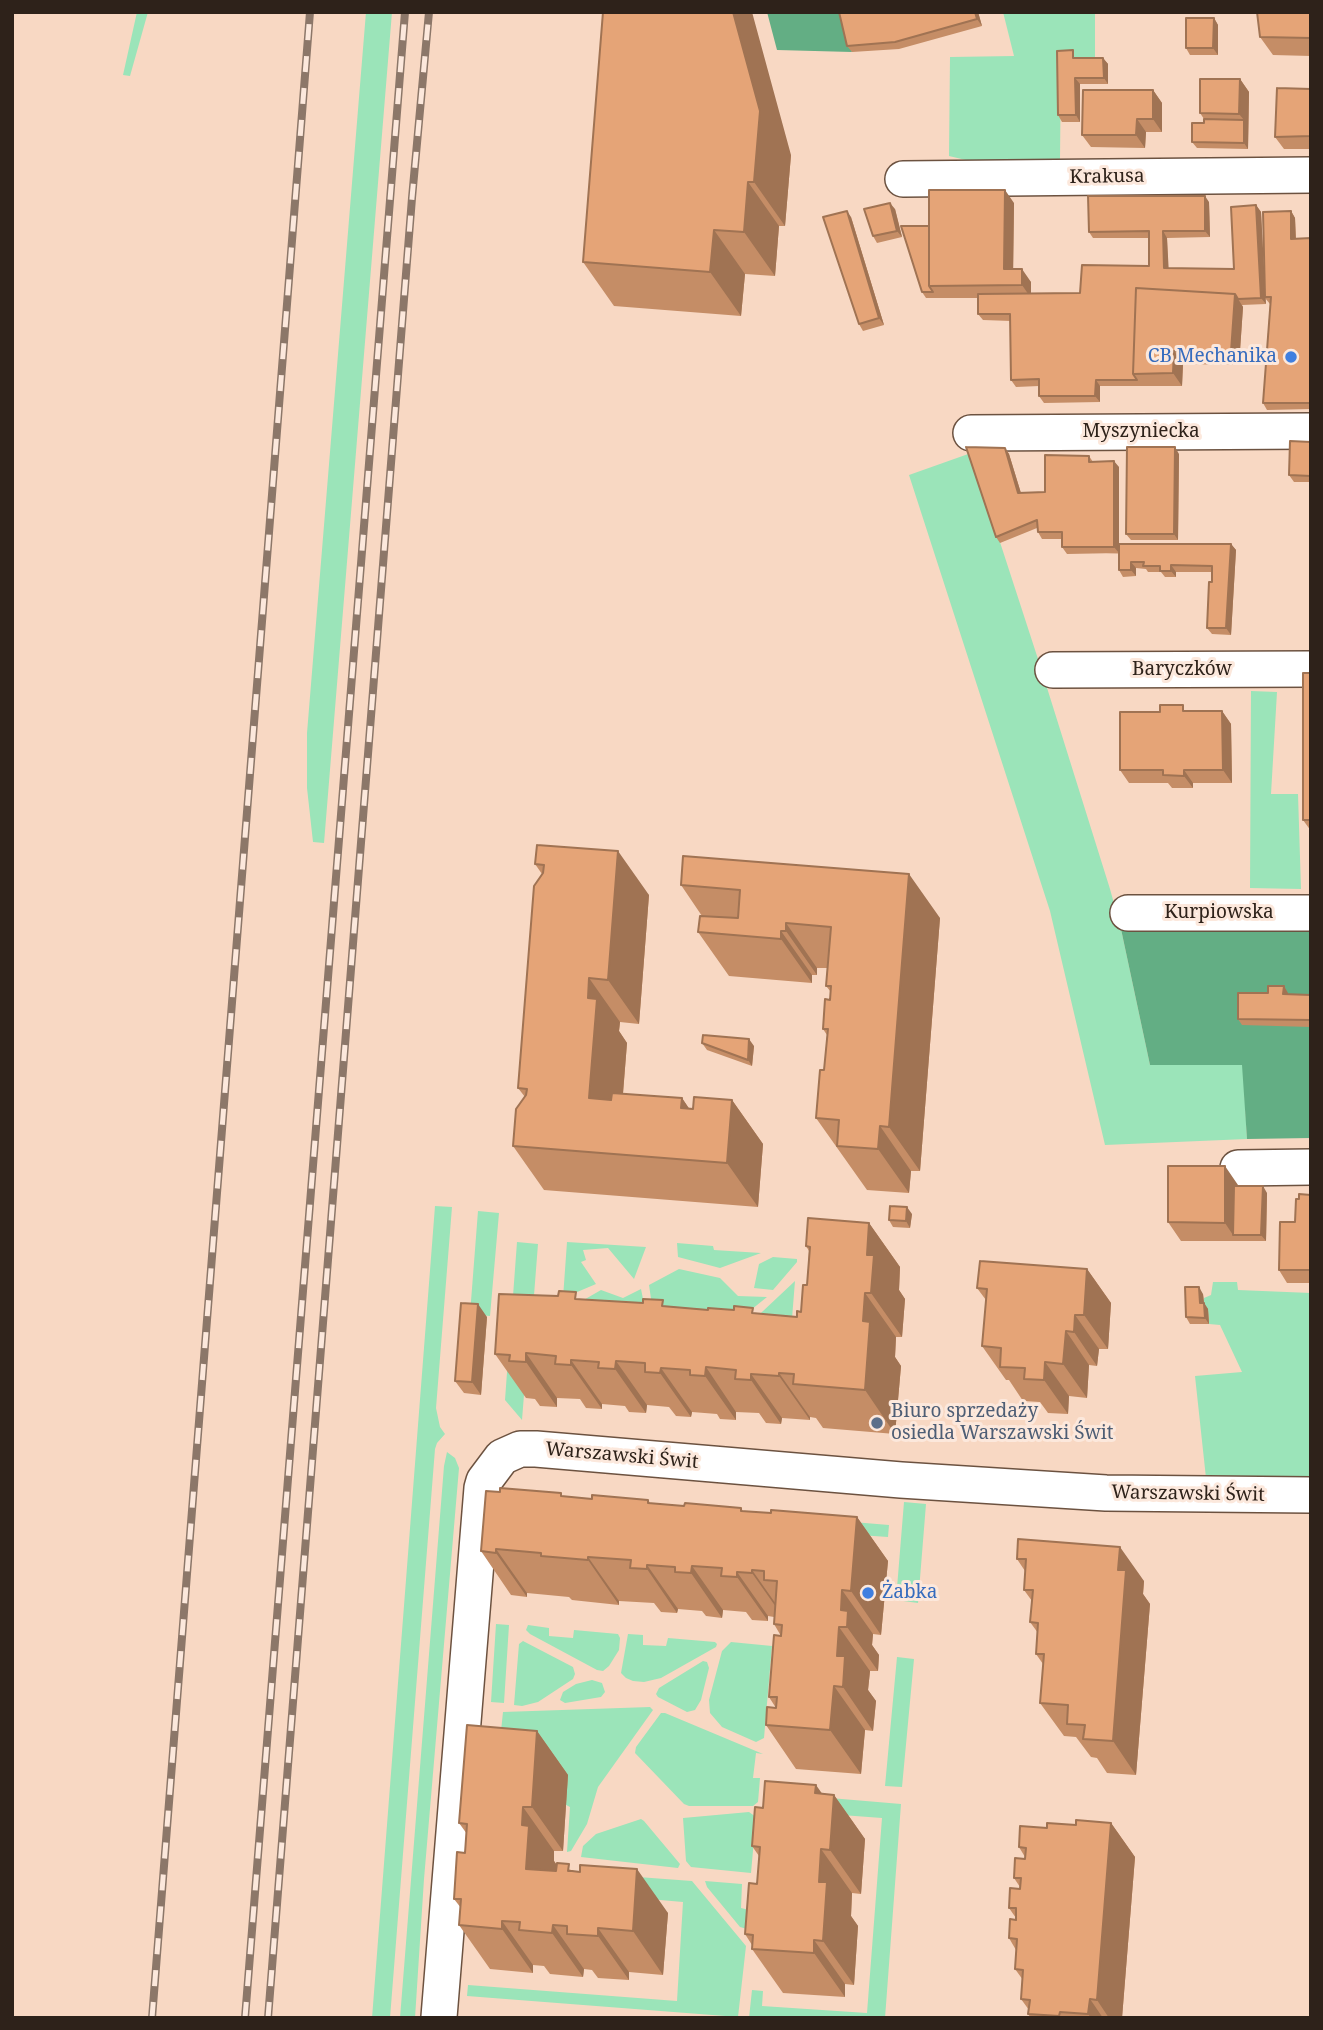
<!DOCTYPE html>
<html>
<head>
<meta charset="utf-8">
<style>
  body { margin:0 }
  #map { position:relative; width:1323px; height:2030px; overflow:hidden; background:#f8d8c3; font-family:"Noto Serif",serif }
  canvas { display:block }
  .frame { position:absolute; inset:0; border:14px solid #2e221a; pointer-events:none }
</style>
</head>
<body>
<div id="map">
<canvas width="1323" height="2030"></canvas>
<div class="frame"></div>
</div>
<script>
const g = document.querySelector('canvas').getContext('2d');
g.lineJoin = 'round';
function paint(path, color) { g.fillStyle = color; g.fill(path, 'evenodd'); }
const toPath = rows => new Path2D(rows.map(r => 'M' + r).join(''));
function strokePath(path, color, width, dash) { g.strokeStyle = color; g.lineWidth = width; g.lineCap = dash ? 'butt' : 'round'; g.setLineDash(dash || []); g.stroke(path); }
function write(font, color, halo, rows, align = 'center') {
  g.font = font + ' "Noto Serif",serif'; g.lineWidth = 6; g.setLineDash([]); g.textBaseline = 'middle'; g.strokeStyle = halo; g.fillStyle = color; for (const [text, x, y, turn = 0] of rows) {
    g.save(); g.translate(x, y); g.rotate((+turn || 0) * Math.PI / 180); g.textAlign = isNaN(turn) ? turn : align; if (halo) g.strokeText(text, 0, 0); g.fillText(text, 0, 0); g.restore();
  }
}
paint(toPath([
  [137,12,148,12,130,76,123,75],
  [366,12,392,12,324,843,313,842,307,788,307,733],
  [1003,12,1095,12,1095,57,1061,58,1060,159,970,161,949,156,950,57,1014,56],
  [971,453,1038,659,1110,889,1121,929,1150,1065,1243,1065,1247,1139,1105,1145,1050,911,909,475],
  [1251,691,1277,692,1271,794,1298,794,1301,889,1250,888],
  [435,1206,452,1207,436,1408,440,1427,445,1434,437,1443,435,1449,390,2018,372,2018],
  [478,1211,499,1213,490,1316,470,1314],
  [517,1242,538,1244,533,1308,513,1296],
  [567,1242,646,1247,634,1279,608,1248,583,1250,586,1260,581,1262,596,1284,563,1298],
  [677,1243,713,1246,714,1250,761,1253,720,1268,678,1257],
  [773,1257,797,1259,797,1262,773,1290,754,1288,759,1264],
  [679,1269,720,1278,738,1296,767,1297,731,1326,654,1319,649,1285],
  [795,1281,791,1331,746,1327],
  [1213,1282,1237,1282,1238,1290,1311,1293,1309,1478,1206,1478,1195,1376,1242,1372,1220,1325,1209,1324,1208,1310,1204,1309,1204,1298,1211,1295],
  [641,1289,647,1319,561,1313,601,1290,623,1298],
  [511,1317,530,1319,522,1420,505,1400],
  [447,1452,455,1458,459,1468,424,1879,415,2018,400,2018,444,1466],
  [904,1502,926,1504,918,1603,896,1600],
  [817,1519,889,1525,888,1537,816,1532],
  [496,1624,509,1625,504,1703,491,1702],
  [528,1625,549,1628,549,1636,573,1638,574,1630,618,1634,620,1638,619,1650,609,1666,603,1671,597,1670,530,1634,526,1630],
  [628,1634,643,1635,643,1645,666,1646,668,1638,715,1642,717,1644,716,1647,661,1678,644,1682,633,1681,626,1678,621,1673],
  [523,1641,573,1667,575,1674,573,1679,538,1702,522,1706,514,1705,519,1644],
  [731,1642,772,1646,764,1738,756,1742,722,1727,710,1713,709,1700,722,1651],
  [897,1657,914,1659,902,1787,885,1786],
  [703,1661,707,1662,709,1668,701,1700,695,1710,687,1712,658,1697,656,1694,659,1688],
  [592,1680,602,1683,605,1692,601,1697,565,1703,560,1700,563,1692,576,1684],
  [650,1707,653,1710,598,1787,587,1824,571,1851,567,1852,570,1807,497,1769,503,1712],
  [661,1713,665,1713,763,1754,756,1753,753,1778,760,1778,758,1802,753,1806,689,1806,684,1804,635,1753,636,1747],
  [830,1798,901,1804,885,2018,749,2018,752,1990,763,1991,762,2006,867,2013,882,1818,828,1814],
  [749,1812,756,1817,751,1873,691,1867,686,1861,683,1818],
  [641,1819,644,1821,680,1864,678,1868,581,1857,583,1846,596,1834],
  [638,1877,692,1881,746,1946,738,2017,467,1996,468,1985,677,2001,683,1902,614,1896],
  [705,1881,742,1884,741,1908,749,1910,747,1929,740,1927,707,1887]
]), '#9be4b9');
paint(toPath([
  [767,12,841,12,852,52,777,50],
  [1311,927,1311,1138,1247,1139,1242,1065,1150,1065,1121,929]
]), '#63ae84');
const minor = toPath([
  [903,179,1311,175],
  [971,433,1311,431],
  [1053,670,1311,669],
  [1128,913,1311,913],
  [1238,1168,1311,1167],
  [439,2017,482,1488,484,1481,502,1457,520,1449,536,1449,901,1480,1106,1493,1311,1495]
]);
strokePath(minor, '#6c5240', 38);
strokePath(minor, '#fff', 35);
const rail = toPath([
  [152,2018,310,12],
  [245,2018,405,12],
  [268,2018,412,198,429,12]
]);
strokePath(rail, '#8c7769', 8);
strokePath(rail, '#fce8dc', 5, [16]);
paint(toPath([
  [839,12,978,12,982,26,899,49,852,52,847,46],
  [1311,12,1311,56,1273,55,1260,37],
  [1214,18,1218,25,1218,55,1190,55,1186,48],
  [1078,57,1078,58,1103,58,1108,64,1108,84,1080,84,1080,122,1062,122,1058,115],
  [1240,79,1249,92,1248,149,1197,148,1192,142,1204,123,1204,119,1200,113],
  [1311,89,1311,149,1284,149,1275,137],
  [1153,90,1162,103,1162,132,1146,132,1145,148,1091,147,1082,135],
  [791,155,785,226,779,226,775,276,745,274,741,316,614,306,583,262],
  [1209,202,1210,237,1167,238,1168,268,1234,269,1256,205,1261,212,1264,277,1291,211,1295,218,1296,239,1311,238,1311,409,1267,410,1263,403,1270,304,1265,298,1266,304,1242,305,1243,307,1239,365,1183,364,1182,386,1100,386,1100,402,1044,403,1039,396,1039,386,1016,387,1011,380,1011,321,983,320,978,314,978,298,926,298,922,292,929,226,1014,203,1013,269,1031,282,1031,293,1080,293,1149,266,1149,238,1093,238,1089,232],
  [895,209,902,237,877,243,873,236],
  [851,217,884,325,863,331,859,324],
  [1311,442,1311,482,1294,482,1289,475],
  [1005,448,1009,454,1021,493,1045,492,1089,456,1093,462,1119,467,1119,553,1067,554,1062,547,1062,539,1042,539,1038,532,1037,528,1000,543,996,537],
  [1179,454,1178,540,1131,540,1126,534],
  [1119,544,1231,544,1236,550,1231,635,1212,634,1207,628,1212,572,1176,572,1176,577,1165,577,1161,572,1148,572,1146,569,1136,568,1136,576,1123,577,1119,570],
  [1311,673,1311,831,1303,820],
  [1187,711,1222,711,1231,724,1232,783,1193,783,1193,788,1172,788,1168,783,1129,783,1120,770],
  [537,845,649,895,639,1024,620,1022,619,1031,627,1043,623,1094,682,1098,689,1109,693,1109,732,1100,763,1144,758,1207,544,1190,513,1146,525,1097,518,1088,542,874,535,864],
  [683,856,940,918,920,1171,911,1171,909,1193,867,1190,816,1118,824,1070,827,1035,823,1029,830,1000,831,992,826,986,828,968,817,968,817,975,812,975,812,983,729,976,698,932,702,916,681,885],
  [1284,986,1288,994,1311,995,1311,1027,1242,1025,1238,1019,1268,993],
  [702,1043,754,1046,752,1066,707,1050],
  [1238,1185,1238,1186,1267,1193,1266,1241,1181,1241,1168,1222],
  [1311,1195,1311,1283,1287,1283,1279,1270,1295,1222,1299,1199],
  [912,1214,910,1228,893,1227,889,1220],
  [869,1223,900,1267,899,1290,905,1299,902,1337,896,1337,895,1357,901,1366,895,1434,823,1428,816,1418,810,1417,810,1420,782,1418,781,1424,766,1423,759,1413,736,1412,736,1420,720,1419,717,1414,692,1412,691,1417,676,1416,669,1407,647,1405,646,1413,629,1412,625,1406,602,1404,602,1409,586,1408,580,1399,557,1398,557,1407,540,1406,535,1399,526,1398,495,1354,581,1299,797,1317,801,1312,807,1285,809,1251,806,1246],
  [1087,1269,1111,1303,1108,1349,1099,1349,1097,1366,1089,1365,1087,1398,1069,1396,1068,1414,1048,1413,1040,1402,1023,1401,1009,1380,1006,1380,982,1346,986,1300,977,1288],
  [1203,1294,1204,1303,1208,1309,1209,1324,1190,1324,1186,1317],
  [487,1317,481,1395,464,1393,455,1381],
  [564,1497,592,1499,648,1500,651,1504,684,1506,741,1508,743,1511,771,1513,857,1517,888,1561,881,1635,873,1634,872,1645,879,1655,878,1671,870,1671,868,1690,876,1701,873,1731,865,1730,861,1774,796,1769,766,1725,776,1708,769,1697,781,1636,774,1624,774,1617,768,1616,768,1621,752,1620,746,1612,723,1610,722,1618,706,1616,702,1611,678,1609,677,1613,661,1612,654,1603,619,1601,619,1605,572,1600,569,1597,527,1593,527,1597,511,1595,481,1551],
  [1018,1539,1144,1581,1143,1594,1150,1604,1136,1775,1107,1773,1097,1758,1091,1757,1076,1737,1064,1736,1040,1703,1043,1664,1036,1654,1038,1633,1030,1622,1032,1601,1024,1590,1025,1571,1017,1559],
  [537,1731,568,1775,563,1851,554,1851,554,1861,557,1865,574,1871,668,1913,663,1975,629,1972,629,1980,598,1978,592,1970,584,1969,583,1977,550,1974,544,1966,533,1965,533,1973,490,1969,459,1925,461,1908,454,1899,465,1853,467,1834,459,1823],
  [822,1794,834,1795,865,1839,861,1894,852,1893,851,1916,858,1926,854,1985,845,1984,845,1997,783,1993,752,1949,752,1945,745,1934,757,1884,759,1856,752,1846,763,1808],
  [1111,1823,1135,1857,1122,2018,1031,2018,1028,2014,1029,2010,1021,1999,1023,1980,1015,1969,1016,1950,1009,1938,1016,1918,1009,1908,1020,1889,1020,1887,1014,1878,1025,1859,1025,1857,1019,1847,1047,1828]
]), '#c58d66');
paint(toPath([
  [733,12,752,12,791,155,785,226,754,182],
  [975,12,978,12,982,26,977,19],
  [1214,18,1218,25,1218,55,1213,48],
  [1103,58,1108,64,1108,84,1104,78],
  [1075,78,1080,84,1080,122,1076,115],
  [1240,79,1249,92,1248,149,1244,143,1244,120,1239,114],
  [1153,90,1162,103,1162,132,1153,119],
  [1137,119,1146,132,1145,148,1136,135],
  [748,182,779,226,775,276,744,232],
  [1005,190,1014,203,1013,282,1004,269],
  [1205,196,1209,202,1210,237,1205,231],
  [890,203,895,209,902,237,897,231],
  [1256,205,1261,212,1266,304,1261,298],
  [847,211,851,217,884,325,879,318],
  [1291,211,1295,218,1296,245,1291,239],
  [714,230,745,274,741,316,710,272],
  [1163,231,1167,238,1169,275,1164,268],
  [1022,269,1031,282,1031,298,1022,285],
  [1235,294,1243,307,1239,365,1231,352],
  [1174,351,1183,364,1182,386,1173,373],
  [1096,380,1100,386,1100,402,1095,396],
  [1175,447,1179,454,1178,540,1174,534],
  [1005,448,1009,454,1023,500,1018,493],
  [1114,461,1119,467,1119,553,1114,547],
  [1231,544,1236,550,1231,635,1226,628],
  [1131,562,1136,568,1136,576,1131,570],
  [1171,565,1176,572,1176,577,1171,571],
  [1222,711,1231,724,1232,783,1223,770],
  [1184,770,1193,783,1193,788,1184,776],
  [618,851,649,895,639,1024,608,980],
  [909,874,940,918,920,1171,889,1127],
  [786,923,817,968,817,975,786,931],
  [781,931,812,975,812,983,781,939],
  [589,978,620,1022,619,1031,627,1043,619,1142,589,1098,588,998],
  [1284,986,1288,993,1288,1001,1283,994],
  [749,1039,754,1046,752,1066,748,1060],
  [682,1098,712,1142,681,1108],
  [732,1100,763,1144,758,1207,727,1163],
  [880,1126,911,1171,909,1193,878,1149],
  [1225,1166,1238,1185,1238,1235,1233,1235,1225,1223],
  [1263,1186,1267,1193,1266,1241,1261,1235],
  [907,1207,912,1214,910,1228,906,1221],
  [869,1223,900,1267,899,1290,905,1299,902,1337,871,1293,867,1255],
  [1087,1269,1111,1303,1108,1349,1084,1315],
  [1199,1287,1203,1294,1204,1303,1208,1309,1209,1324,1205,1318,1200,1303],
  [865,1293,896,1337,895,1357,901,1366,895,1434,865,1390,863,1321],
  [478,1304,487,1317,481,1395,472,1382],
  [1075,1315,1099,1349,1097,1366,1074,1332],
  [1066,1331,1089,1365,1087,1398,1063,1364],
  [526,1353,557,1398,557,1407,526,1362],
  [571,1360,602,1404,602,1409,571,1365],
  [616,1361,647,1405,646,1413,615,1369],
  [1045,1362,1069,1396,1068,1414,1044,1380],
  [706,1367,736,1412,736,1420,705,1376],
  [661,1368,692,1412,691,1417,660,1373],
  [779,1373,810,1417,810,1420,779,1376],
  [751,1374,782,1418,781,1424,751,1380],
  [857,1517,888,1561,881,1635,851,1591],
  [1120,1547,1144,1581,1143,1594,1150,1604,1136,1775,1113,1741,1118,1570],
  [496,1549,527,1593,527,1597,496,1553],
  [588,1557,619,1601,619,1605,588,1560],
  [647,1565,678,1609,677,1613,647,1569],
  [692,1566,723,1610,722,1618,691,1573],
  [752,1570,783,1614,783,1617,752,1573],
  [737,1572,768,1616,768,1621,737,1577],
  [842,1590,873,1634,872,1645,879,1655,878,1671,847,1627,841,1610],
  [839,1627,870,1671,868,1690,876,1701,873,1731,843,1687,837,1656],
  [834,1686,865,1730,861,1774,830,1730],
  [537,1731,568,1775,563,1851,532,1807],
  [816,1785,833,1809,834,1795,865,1839,861,1894,830,1850,815,1793],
  [523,1807,554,1851,554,1861,560,1870,557,1913,526,1869,522,1825],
  [1111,1823,1135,1857,1122,2018,1109,2018,1097,2000],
  [821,1849,852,1893,851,1916,858,1926,854,1985,823,1941,819,1882],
  [637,1869,668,1913,663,1975,633,1931],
  [502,1921,533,1965,533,1973,502,1929],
  [553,1925,584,1969,583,1977,552,1933],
  [598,1928,629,1972,629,1980,598,1936],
  [814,1940,845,1984,845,1997,814,1953],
  [1090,1999,1103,2018,1091,2018,1088,2014]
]), '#a07353');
const building = toPath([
  [603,12,733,12,760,111,754,182,748,182,744,232,714,230,710,272,583,262,603,12],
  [839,12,975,12,977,19,895,42,847,46,839,12],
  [1257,12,1311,12,1311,38,1260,37,1257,12],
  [1186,18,1214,18,1213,48,1186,48,1186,18],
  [1073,50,1073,58,1103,58,1104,78,1075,78,1076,115,1058,115,1057,51,1073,50],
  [1200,79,1240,79,1239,114,1200,113,1200,79],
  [1277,88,1311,89,1311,136,1275,137,1277,88],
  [1083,90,1153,90,1153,119,1137,119,1136,135,1082,135,1083,90],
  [1204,119,1244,120,1244,143,1192,142,1192,123,1204,123,1204,119],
  [929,190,1005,190,1004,269,1022,269,1022,285,929,286,929,190],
  [1088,196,1205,196,1205,231,1163,231,1164,268,1234,269,1231,207,1256,205,1261,298,1238,299,1235,294,1136,288,1133,374,1137,380,1096,380,1095,396,1039,396,1039,379,1011,380,1010,314,978,314,978,294,1080,293,1082,265,1149,266,1149,231,1089,232,1088,196],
  [890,203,897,231,873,236,864,209,890,203],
  [847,211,879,318,859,324,823,217,847,211],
  [1291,211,1291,239,1311,238,1311,403,1263,403,1271,297,1265,297,1263,212,1291,211],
  [901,226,929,226,929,286,933,292,922,292,901,226],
  [1136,288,1235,294,1231,352,1174,351,1173,373,1133,374,1136,288],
  [1290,441,1311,442,1311,476,1289,475,1290,441],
  [966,447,1005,448,1018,493,1045,492,1045,455,1089,456,1089,462,1114,461,1114,547,1062,547,1062,532,1038,532,1037,520,996,537,966,447],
  [1127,447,1175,447,1174,534,1126,534,1127,447],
  [1119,544,1231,544,1226,628,1207,628,1209,582,1212,582,1212,566,1171,565,1171,571,1160,571,1160,566,1143,566,1144,562,1131,562,1131,570,1119,570,1119,544],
  [1303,673,1311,673,1311,820,1303,820,1303,673],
  [1160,705,1183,705,1183,711,1222,711,1223,770,1184,770,1184,776,1163,775,1163,770,1120,770,1120,712,1160,712,1160,705],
  [537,845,618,851,608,980,589,978,588,998,597,999,589,1098,611,1100,612,1093,682,1098,681,1108,693,1109,694,1097,732,1100,727,1163,513,1146,516,1109,526,1095,527,1089,518,1088,534,886,543,873,544,865,535,864,537,845],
  [683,856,909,874,889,1127,880,1126,878,1149,837,1146,839,1120,816,1118,820,1070,824,1070,828,1029,823,1029,825,999,830,1000,831,986,826,986,831,927,786,923,786,931,781,931,781,939,698,932,700,916,738,918,740,890,681,885,683,856],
  [1268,986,1284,986,1283,994,1311,995,1311,1020,1238,1019,1238,993,1268,993,1268,986],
  [703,1035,749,1039,748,1060,702,1043,703,1035],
  [1168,1166,1225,1166,1225,1223,1168,1222,1168,1166],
  [1234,1186,1263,1186,1261,1235,1233,1235,1234,1186],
  [1299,1194,1311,1195,1311,1270,1279,1270,1280,1222,1295,1222,1296,1199,1299,1199,1299,1194],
  [890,1206,907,1207,906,1221,889,1220,890,1206],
  [808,1218,869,1223,867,1255,874,1255,871,1293,865,1293,863,1321,870,1322,865,1390,793,1384,794,1374,779,1373,779,1376,751,1374,751,1380,735,1379,736,1370,706,1367,705,1376,690,1375,690,1370,661,1368,660,1373,645,1372,645,1363,616,1361,615,1369,598,1368,599,1362,571,1360,571,1365,555,1364,556,1356,526,1353,526,1362,509,1361,510,1355,495,1354,499,1294,558,1296,559,1291,576,1292,575,1299,643,1303,643,1299,663,1300,662,1306,708,1310,708,1308,734,1310,734,1306,753,1308,752,1313,797,1317,797,1311,801,1312,803,1285,807,1285,810,1247,806,1246,808,1218],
  [980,1261,1087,1269,1084,1315,1075,1315,1074,1332,1066,1331,1063,1364,1045,1362,1044,1380,1024,1379,1025,1368,1000,1367,1001,1348,982,1346,987,1289,977,1288,980,1261],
  [1185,1287,1199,1287,1200,1303,1204,1303,1205,1318,1186,1317,1185,1287],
  [461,1303,478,1304,472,1382,455,1381,461,1303],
  [500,1488,561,1493,561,1496,592,1499,592,1495,648,1500,648,1503,684,1506,685,1503,741,1508,741,1511,771,1513,771,1510,857,1517,851,1591,842,1590,841,1610,848,1611,847,1627,839,1627,837,1656,845,1656,843,1687,834,1686,830,1730,766,1725,767,1707,776,1708,777,1697,769,1697,774,1635,781,1636,782,1625,774,1624,777,1581,764,1580,764,1571,752,1570,752,1573,737,1572,737,1577,721,1576,722,1568,692,1566,691,1573,675,1572,675,1567,647,1565,647,1569,630,1568,631,1560,588,1557,588,1560,541,1556,541,1553,496,1549,496,1553,481,1551,486,1491,500,1492,500,1488],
  [1018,1539,1120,1547,1118,1570,1126,1570,1113,1741,1083,1739,1085,1725,1067,1724,1068,1705,1040,1703,1044,1654,1036,1654,1038,1623,1030,1622,1033,1590,1024,1590,1026,1559,1017,1559,1018,1539],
  [467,1725,537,1731,532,1807,523,1807,522,1825,529,1826,526,1869,556,1871,557,1863,569,1864,568,1871,572,1871,580,1872,580,1865,637,1869,633,1931,598,1928,598,1936,567,1934,567,1926,553,1925,552,1933,519,1930,520,1922,502,1921,502,1929,459,1925,461,1899,454,1899,457,1852,465,1853,467,1824,459,1823,467,1725],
  [765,1781,816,1785,815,1793,834,1795,830,1850,821,1849,819,1882,827,1882,823,1941,814,1940,814,1953,752,1949,753,1935,745,1934,749,1883,757,1884,760,1847,752,1846,755,1807,763,1808,765,1781],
  [1076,1820,1111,1823,1097,2000,1090,1999,1088,2014,1060,2012,1059,2016,1028,2014,1030,2000,1021,1999,1023,1970,1015,1969,1017,1939,1009,1938,1010,1919,1016,1920,1016,1908,1009,1908,1010,1888,1020,1889,1021,1878,1014,1878,1015,1858,1025,1859,1026,1848,1019,1847,1020,1826,1047,1828,1047,1823,1076,1825,1076,1820]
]);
paint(building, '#e5a477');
strokePath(building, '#a07353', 2);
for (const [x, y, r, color] of [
  [1291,357,7,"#3f7fe0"],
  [877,1423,7,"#5c6f8a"],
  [868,1593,7,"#3f7fe0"]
]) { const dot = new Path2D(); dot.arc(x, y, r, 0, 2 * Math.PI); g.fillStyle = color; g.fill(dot); strokePath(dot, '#fce8dc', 2.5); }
write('19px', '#2e221a', '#fce8dc', [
  ["Krakusa",1107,177,-1],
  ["Myszyniecka",1141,432],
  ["Baryczków",1182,670],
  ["Kurpiowska",1219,913],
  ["Warszawski Świt",622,1456,5],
  ["Warszawski Świt",1188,1494,1]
]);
write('19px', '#366cbe', '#fce8dc', [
  ["CB Mechanika",1277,357],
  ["Żabka",882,1593,"left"]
], 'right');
write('19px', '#4e5e75', '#fce8dc', [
  ["Biuro sprzedaży",891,1412],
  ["osiedla Warszawski Świt",891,1434]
], 'left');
</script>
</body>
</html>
